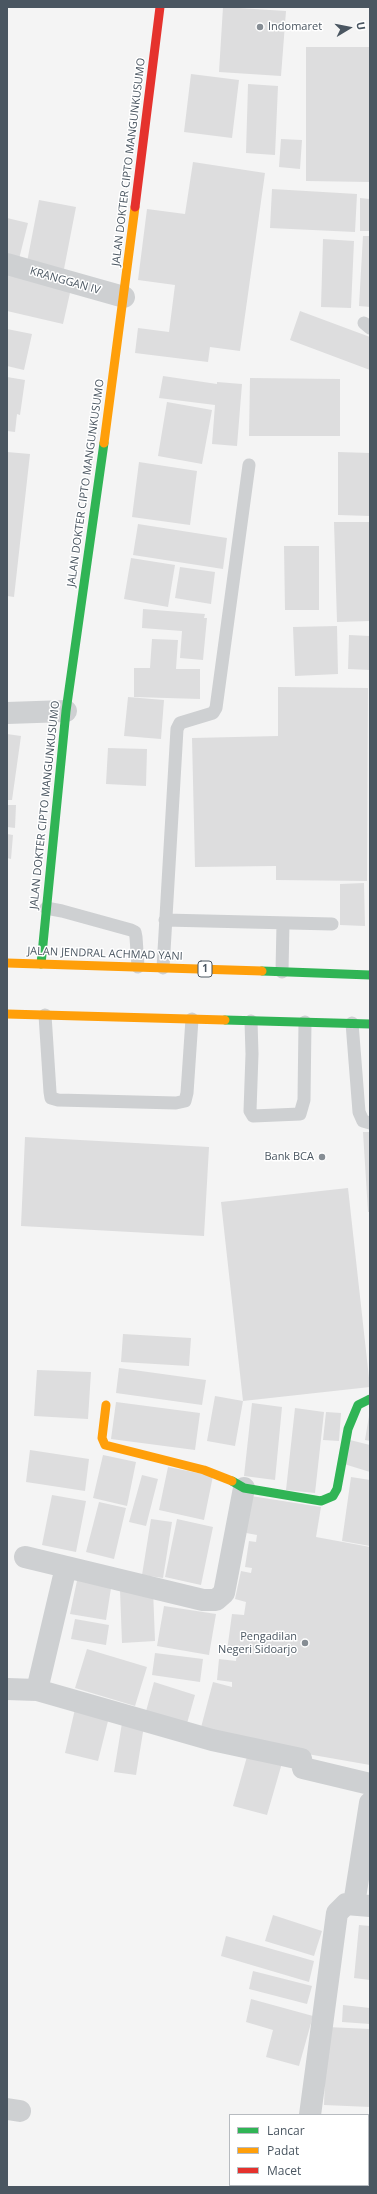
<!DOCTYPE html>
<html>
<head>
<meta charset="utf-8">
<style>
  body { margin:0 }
  #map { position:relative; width:377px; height:2194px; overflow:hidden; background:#f4f4f4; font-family:"Open Sans",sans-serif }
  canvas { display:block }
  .frame { position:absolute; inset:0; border:8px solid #4a5661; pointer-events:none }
  .legend { position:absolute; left:229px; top:2114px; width:140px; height:72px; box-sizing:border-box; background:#fff; border:1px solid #b7bbc0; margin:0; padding:5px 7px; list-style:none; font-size:12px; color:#4a5661 }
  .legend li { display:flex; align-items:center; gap:8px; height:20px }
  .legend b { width:20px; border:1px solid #b7bbc0 }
  .north { position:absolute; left:329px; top:8px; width:40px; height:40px; -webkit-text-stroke:3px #fff; paint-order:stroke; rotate:80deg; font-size:11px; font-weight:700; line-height:16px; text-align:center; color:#4a5661 }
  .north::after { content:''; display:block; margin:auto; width:14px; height:18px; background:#4a5661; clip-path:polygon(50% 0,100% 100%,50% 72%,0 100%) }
</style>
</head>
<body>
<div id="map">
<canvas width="377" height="2194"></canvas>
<div class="frame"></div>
<ul class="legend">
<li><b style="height:5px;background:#30b455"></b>Lancar</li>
<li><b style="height:5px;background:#ff9f0a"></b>Padat</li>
<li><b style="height:5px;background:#e5322d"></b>Macet</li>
</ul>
<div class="north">U</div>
</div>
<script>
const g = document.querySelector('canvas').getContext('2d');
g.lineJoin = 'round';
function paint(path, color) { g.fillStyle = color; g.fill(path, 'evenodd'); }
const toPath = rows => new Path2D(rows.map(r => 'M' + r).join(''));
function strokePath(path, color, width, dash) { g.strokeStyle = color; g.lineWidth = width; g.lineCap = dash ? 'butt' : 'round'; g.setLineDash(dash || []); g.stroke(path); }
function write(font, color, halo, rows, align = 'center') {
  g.font = font + ' "Open Sans",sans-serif'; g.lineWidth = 3; g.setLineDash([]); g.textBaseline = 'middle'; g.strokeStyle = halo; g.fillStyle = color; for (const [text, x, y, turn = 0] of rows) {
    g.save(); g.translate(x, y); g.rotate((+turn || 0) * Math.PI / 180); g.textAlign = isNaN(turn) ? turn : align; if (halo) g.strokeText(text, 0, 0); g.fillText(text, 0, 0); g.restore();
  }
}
paint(toPath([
  [223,7,286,11,281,76,219,72],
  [306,47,370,47,370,182,306,181],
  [191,74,239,80,232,138,184,132],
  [248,84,278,86,275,155,246,153],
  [281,139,302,140,300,169,279,167],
  [193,162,265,173,240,351,210,347,208,362,135,353,138,328,169,332,175,285,138,280,147,209,185,214],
  [272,189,357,194,355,232,270,228],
  [360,198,370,199,370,231,360,231],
  [39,200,76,207,64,269,27,262],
  [7,218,28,223,19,259,7,256],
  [363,236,370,236,370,307,359,306],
  [323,239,354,241,351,308,321,307],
  [7,270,72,284,63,324,7,311],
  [300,311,370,337,370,370,290,340],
  [7,329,32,334,24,370,7,366],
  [163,376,217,384,217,382,242,384,237,446,212,444,215,405,159,398],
  [7,377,25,380,20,415,17,414,15,432,7,431],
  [250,378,340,379,340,436,249,436],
  [167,402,212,410,202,464,158,456],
  [7,452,30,454,14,597,7,596],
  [338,452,370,453,370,516,338,515],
  [139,462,197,471,190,525,132,517],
  [334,522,370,522,370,621,337,622],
  [138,524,227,538,223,569,133,555],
  [284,546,319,546,319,610,285,610],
  [131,558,175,565,168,607,124,599],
  [180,567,215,572,211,604,175,598],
  [143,609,205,614,204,618,207,618,203,660,180,658,182,631,142,628],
  [337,626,338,674,295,676,293,627],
  [349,635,370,636,370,670,348,669],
  [152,639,178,640,176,669,200,669,200,699,134,697,134,668,150,668],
  [278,687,368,688,367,881,276,880,276,866,195,867,192,738,278,736],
  [128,697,164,700,161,739,124,736],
  [7,734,21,736,12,800,7,800],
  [108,748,147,749,146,786,106,784],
  [7,805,16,805,15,828,7,827],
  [7,834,13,835,11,859,7,858],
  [364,883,365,926,340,925,340,884],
  [363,1132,370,1132,370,1212,368,1212],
  [25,1137,209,1147,204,1236,21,1226],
  [348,1188,370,1387,243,1401,221,1202],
  [123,1334,191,1338,189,1366,121,1362],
  [119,1368,206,1380,202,1405,116,1393],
  [37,1370,91,1372,88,1419,34,1416],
  [215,1396,243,1401,235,1446,207,1441],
  [116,1402,200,1413,195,1450,111,1439],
  [252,1403,282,1407,275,1480,244,1476],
  [295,1408,324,1412,315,1493,286,1490],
  [326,1412,341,1413,339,1441,323,1440],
  [369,1416,370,1416,370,1441,365,1440],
  [350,1440,370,1445,370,1472,344,1464],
  [30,1450,89,1459,85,1491,26,1482],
  [103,1455,136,1462,127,1506,93,1498],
  [168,1467,213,1476,204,1520,159,1510],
  [142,1475,158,1479,146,1526,129,1522],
  [351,1477,370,1480,370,1546,342,1541],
  [52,1495,86,1501,76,1552,42,1545],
  [251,1496,321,1507,316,1537,370,1547,370,1765,199,1735,213,1682,232,1687,232,1682,217,1680,219,1659,236,1661,237,1652,227,1651,232,1614,244,1615,246,1602,235,1599,241,1571,251,1573,252,1568,245,1567,249,1541,256,1542,257,1535,246,1533],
  [99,1502,126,1508,114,1559,86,1552],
  [151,1519,172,1522,163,1578,142,1575],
  [177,1519,213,1527,201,1585,165,1577],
  [78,1576,112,1582,106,1620,70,1614],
  [153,1589,155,1641,122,1643,120,1590],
  [164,1606,216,1614,209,1655,157,1646],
  [75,1619,109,1625,106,1645,71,1639],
  [87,1649,147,1667,135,1706,75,1688],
  [155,1653,203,1659,200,1682,152,1675],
  [154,1682,195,1695,186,1727,145,1715],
  [75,1709,109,1717,98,1761,65,1753],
  [122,1723,144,1726,136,1775,114,1772],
  [248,1753,282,1763,267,1815,233,1806],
  [273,1915,322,1931,314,1956,265,1941],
  [359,1925,370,1926,370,1980,354,1978],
  [226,1936,314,1961,309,1982,221,1956],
  [253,1971,312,1986,307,2004,249,1989],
  [251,1999,313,2016,299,2066,266,2057,273,2030,246,2022],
  [343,2005,370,2008,370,2024,342,2022],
  [327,2027,370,2029,370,2107,324,2105]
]), '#ddddde');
strokePath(toPath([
  [364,323,370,328],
  [46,908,62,911,131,930,135,932,136,937,138,967],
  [165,920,332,924],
  [163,968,177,729,180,723,213,713,216,708,249,465],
  [282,972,283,923],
  [45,1015,50,1092,51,1098,58,1100,176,1103,185,1101,187,1093,192,1019],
  [251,1021,252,1054,250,1111,253,1116,300,1114,304,1100,305,1022],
  [352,1023,359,1112,363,1121,370,1123]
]), '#ced0d2', 13);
strokePath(toPath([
  [7,264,124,297],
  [7,713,66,711],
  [25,1557,203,1600,216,1600,224,1593,244,1488],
  [7,1689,37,1690,212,1740,301,1759,303,1768,370,1784],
  [37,1690,66,1567],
  [354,1904,370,1803],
  [7,2109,20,2111],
  [310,2115,337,1913,346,1904,370,1906]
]), '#ced0d2', 22);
strokePath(toPath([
  [41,964,66,711,104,443],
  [262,971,370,975],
  [225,1020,370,1024],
  [232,1481,244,1488,321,1501,333,1496,337,1489,348,1429,358,1405,370,1399]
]), '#30b455', 9);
strokePath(toPath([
  [104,443,135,207],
  [7,963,262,971],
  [7,1014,225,1020],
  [106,1405,102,1438,105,1445,204,1470,232,1481]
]), '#ff9f0a', 9);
strokePath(toPath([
  [135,207,160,7]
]), '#e5322d', 9);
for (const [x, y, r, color] of [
  [260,27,4,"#868d94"],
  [322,1157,4,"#868d94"],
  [305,1643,4,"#868d94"]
]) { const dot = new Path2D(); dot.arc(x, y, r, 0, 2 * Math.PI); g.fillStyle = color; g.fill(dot); strokePath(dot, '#fff', 1.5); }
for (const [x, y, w] of [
  [205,969,14]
]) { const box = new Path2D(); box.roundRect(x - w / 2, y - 8, w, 16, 3); g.fillStyle = '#fff'; g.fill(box); strokePath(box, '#4a5661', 1); }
write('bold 10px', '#4a5661', null, [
  ["1",205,969]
]);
write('11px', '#4a5661', '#fff', [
  ["Indomaret",268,27,"left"],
  ["Bank BCA",314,1157],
  ["Pengadilan",297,1637],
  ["Negeri Sidoarjo",297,1650]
], 'right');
write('11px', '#4a5661', '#fff', [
  ["JALAN DOKTER CIPTO MANGUNKUSUMO",129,162,-83],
  ["KRANGGAN IV",65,281,16],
  ["JALAN DOKTER CIPTO MANGUNKUSUMO",86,483,-82],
  ["JALAN DOKTER CIPTO MANGUNKUSUMO",45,805,-84],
  ["JALAN JENDRAL ACHMAD YANI",105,954,2]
]);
</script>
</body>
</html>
